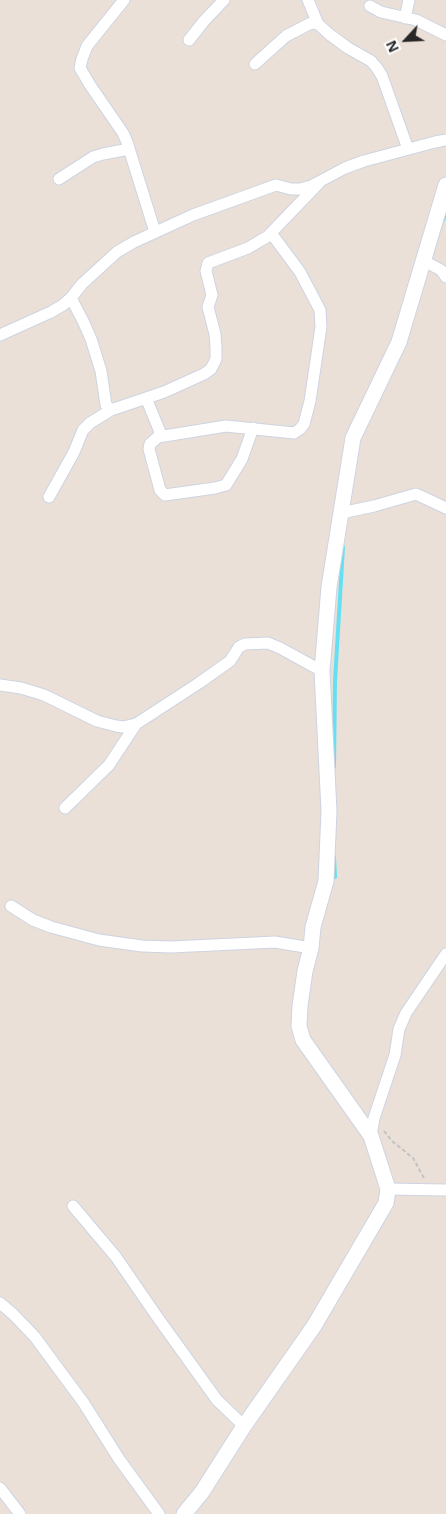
<!DOCTYPE html>
<html>
<head>
<meta charset="utf-8">
<style>
  body { margin:0 }
  #map { position:relative; width:446px; height:1514px; overflow:hidden; background:#ebe0d8; font-family:"Noto Sans",sans-serif }
  canvas { display:block }
  .north { position:absolute; left:381px; top:15px; width:50px; height:50px; -webkit-text-stroke:4px #fff; paint-order:stroke; rotate:245deg; font-size:14px; font-weight:700; line-height:20px; text-align:center; color:#272727 }
  .north::after { content:''; display:block; margin:auto; width:18px; height:22px; background:#272727; clip-path:polygon(50% 0,100% 100%,50% 72%,0 100%) }
</style>
</head>
<body>
<div id="map">
<canvas width="446" height="1514"></canvas>
<div class="north">N</div>
</div>
<script>
const g = document.querySelector('canvas').getContext('2d');
g.lineJoin = 'round';
const toPath = rows => new Path2D(rows.map(r => 'M' + r).join(''));
function strokePath(path, color, width, dash) { g.strokeStyle = color; g.lineWidth = width; g.lineCap = dash ? 'butt' : 'round'; g.setLineDash(dash || []); g.stroke(path); }
strokePath(toPath([
  [443,220,446,212],
  [334,767,335,681,343,547],
  [334,857,335,877]
]), '#65e0f2', 4);
const street = toPath([
  [124,0,87,46,82,59,80,68,90,85,123,133,127,142,155,232],
  [308,0,318,24],
  [370,6,381,12,416,20,446,35],
  [405,18,409,0],
  [189,40,204,21,224,0],
  [255,64,286,36,311,23,318,24,329,34,348,48,371,61,377,68,382,76,408,149],
  [59,179,93,157,103,154,129,149],
  [268,236,319,183],
  [424,261,441,270,446,277],
  [71,298,83,321,91,339,101,371,106,405,111,410,164,392,204,374,211,369,216,359,216,348,215,334,208,307,212,295,206,271,208,263,248,248,270,235,274,237,300,272,320,310,321,327,310,401,304,424,300,429,294,433,226,426,158,437],
  [0,335,51,312,63,305,71,298,82,284,117,252,134,242,193,215,276,185,291,189,300,189,311,186,345,168,364,161,435,142,446,140],
  [146,398,160,432,158,437,150,444,149,449,160,490,165,495,215,488,226,485,242,459,253,428],
  [49,497,74,452,83,430,90,423,111,410],
  [341,513,374,506,416,494,446,508],
  [0,685,21,688,44,695,97,721,116,726,123,727,136,724,199,683,230,661,239,647,245,644,268,643,280,648,322,671],
  [65,808,109,765,136,724],
  [11,906,33,920,51,927,99,940,142,946,171,947,275,942,311,948],
  [371,1136,374,1118,395,1055,399,1029,406,1013,446,954],
  [388,1189,446,1190],
  [73,1206,116,1257,158,1318,217,1400,244,1426],
  [0,1303,13,1314,35,1337,60,1371,83,1402,119,1459,159,1514],
  [0,1488,20,1514]
]);
const secondary = toPath([
  [184,1514,202,1492,244,1426,314,1326,386,1203,388,1189,371,1136,303,1040,299,1026,300,1006,305,971,311,948,313,927,326,881,329,811,322,671,329,587,353,438,399,342,446,185]
]);
strokePath(street, '#cdd4e1', 13);
strokePath(secondary, '#cdd4e1', 17);
strokePath(toPath([
  [384,1131,392,1141,413,1158,424,1178]
]), '#c3c3c3', 2, [4, 2.5]);
strokePath(street, '#fff', 11);
strokePath(secondary, '#fff', 15);
</script>
</body>
</html>
